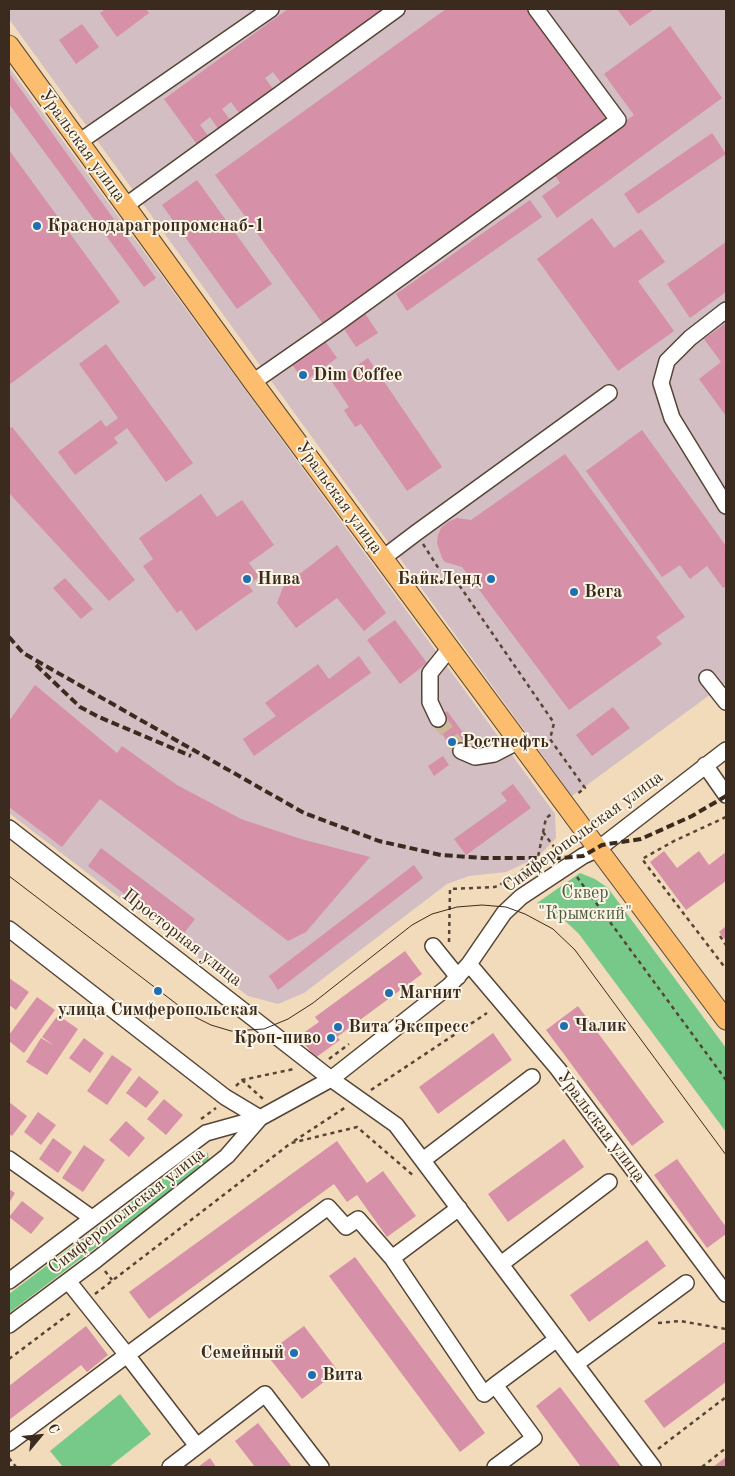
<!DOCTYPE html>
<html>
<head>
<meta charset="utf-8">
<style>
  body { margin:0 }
  #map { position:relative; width:735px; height:1476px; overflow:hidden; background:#f2dbbb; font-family:"Old Standard TT",serif }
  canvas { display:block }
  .frame { position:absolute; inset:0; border:10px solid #3b2a1e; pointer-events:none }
  .north { position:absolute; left:15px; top:1411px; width:50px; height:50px; -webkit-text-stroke:4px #fcf5e5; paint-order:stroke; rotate:62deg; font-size:14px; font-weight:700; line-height:20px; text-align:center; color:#3b2a1e }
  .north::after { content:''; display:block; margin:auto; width:18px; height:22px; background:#3b2a1e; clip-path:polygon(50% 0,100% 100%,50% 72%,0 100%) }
</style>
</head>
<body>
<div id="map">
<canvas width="735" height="1476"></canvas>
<div class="frame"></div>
<div class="north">С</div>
</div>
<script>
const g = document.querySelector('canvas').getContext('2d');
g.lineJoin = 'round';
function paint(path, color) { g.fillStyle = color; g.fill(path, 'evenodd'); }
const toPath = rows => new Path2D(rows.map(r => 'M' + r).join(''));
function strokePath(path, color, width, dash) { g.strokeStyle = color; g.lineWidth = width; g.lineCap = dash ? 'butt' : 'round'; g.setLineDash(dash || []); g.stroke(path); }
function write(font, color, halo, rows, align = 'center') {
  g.font = font + ' "Old Standard TT",serif'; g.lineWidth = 4; g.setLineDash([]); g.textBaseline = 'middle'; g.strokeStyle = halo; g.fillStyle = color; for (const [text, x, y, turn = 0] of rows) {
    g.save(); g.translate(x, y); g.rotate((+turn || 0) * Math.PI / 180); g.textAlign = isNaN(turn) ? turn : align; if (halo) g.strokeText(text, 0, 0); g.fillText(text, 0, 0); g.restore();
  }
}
paint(toPath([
  [9,9,726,9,726,683,572,796,9,19],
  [9,67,555,814,556,838,538,857,506,872,469,876,447,884,304,993,278,1004,248,996,9,813]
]), '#d2bec3');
paint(toPath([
  [580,873,595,879,608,888,726,1048,726,1132,579,934,562,918,537,903],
  [199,1151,208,1153,209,1162,9,1313,9,1294],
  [120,1394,151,1434,109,1467,63,1467,50,1451]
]), '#77c98a');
paint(toPath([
  [106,9,146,9,149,13,117,37,100,13],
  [288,9,385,9,282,84,273,72,265,78,274,90,240,114,231,102,222,109,231,121,219,130,210,117,200,125,209,137,198,146,164,99],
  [446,9,529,9,608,117,323,324,215,175],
  [617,9,654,9,630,26],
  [82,24,99,47,76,64,59,40],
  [670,26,722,98,557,218,542,196,560,183,554,174,634,115,604,74],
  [9,73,156,278,144,287,9,104],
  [712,133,726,154,638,214,624,194],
  [9,150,120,302,9,385],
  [197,180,272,284,237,309,162,205],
  [530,200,542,217,407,311,396,294],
  [592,218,614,248,641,229,665,262,638,281,674,331,618,371,537,259],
  [726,242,726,292,690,318,667,284],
  [364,312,378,333,356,347,342,326],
  [726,323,726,416,699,379,721,362,704,339],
  [325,341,337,358,304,382,292,364],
  [106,344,193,463,166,482,127,428,114,438,118,443,75,475,58,452,101,420,106,427,118,418,79,364],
  [368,358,442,467,407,491,361,424,355,427,344,410,349,407,332,382],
  [12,427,135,580,109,601,9,493,9,429],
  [642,430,726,546,726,586,723,588,707,566,690,579,680,565,662,577,586,471],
  [565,454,685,617,656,637,662,644,569,710,462,567,445,562,442,558,437,543,438,535,441,528,448,522,457,518,471,520],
  [201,494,217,517,242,500,274,545,249,563,259,577,248,585,253,591,196,631,181,610,177,613,143,566,153,559,139,538],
  [337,545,386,613,364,631,337,598,296,628,277,603,283,587],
  [65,578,93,609,81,619,53,588],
  [395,620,427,663,400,684,367,640],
  [359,656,371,673,254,756,243,739,276,716,265,703,318,664,329,679],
  [35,685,117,753,122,746,177,785,241,819,301,839,370,857,306,932,288,941,100,799,62,847,9,807,9,721],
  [613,707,630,728,592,756,576,735],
  [447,711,471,743,456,753,433,722],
  [443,756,449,765,434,776,428,766],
  [513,784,531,808,466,855,454,839,507,801,501,793],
  [101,848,195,919,181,937,88,866],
  [664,851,677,868,699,851,709,865,726,852,726,881,686,910,650,862],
  [414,865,423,878,278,990,269,976],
  [726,926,726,941,719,932],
  [405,951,422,974,337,1037,340,1040,315,1058,299,1036,319,1022,315,1017],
  [9,978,29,992,16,1010,9,1005],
  [37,997,55,1010,24,1053,9,1041,9,1035],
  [578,1006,664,1122,632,1146,546,1030],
  [58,1015,78,1029,47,1075,26,1062,41,1038,55,1046,42,1037],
  [493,1033,512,1060,438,1114,419,1087],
  [84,1038,104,1053,90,1073,69,1058],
  [112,1055,132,1069,107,1105,87,1091],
  [139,1076,159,1092,146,1108,126,1093],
  [164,1099,183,1115,166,1135,147,1119],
  [9,1102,27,1116,12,1136,9,1134],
  [38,1112,56,1125,41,1145,24,1132],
  [126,1121,145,1138,129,1157,109,1140],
  [53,1138,72,1152,58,1173,39,1159],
  [564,1139,584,1167,508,1222,488,1194],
  [337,1141,367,1183,383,1171,416,1216,387,1237,357,1195,347,1202,334,1184,149,1319,129,1292],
  [84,1145,105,1160,83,1192,62,1178],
  [677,1159,726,1227,726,1234,707,1248,654,1175],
  [9,1189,15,1193,9,1203],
  [22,1201,44,1218,31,1234,9,1217],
  [647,1240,666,1266,589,1322,570,1295],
  [355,1257,485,1433,460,1452,329,1276],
  [86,1326,108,1355,87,1372,81,1365,9,1420,9,1386],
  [304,1326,338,1371,302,1399,266,1354],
  [724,1342,726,1344,726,1382,664,1428,644,1401],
  [560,1387,621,1467,581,1467,536,1406],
  [258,1423,292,1467,255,1467,235,1441],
  [726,1457,726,1467,713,1467],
  [210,1458,216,1467,198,1467]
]), '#d690a7');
strokePath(toPath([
  [438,719,461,751]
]), '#cdb89c', 15, [15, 8]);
const minor = toPath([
  [79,142,271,9],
  [125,206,397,9],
  [726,310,690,338,667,361,661,383,672,418,726,506],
  [253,382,335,325,618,120,536,9],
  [383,558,416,533,609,393],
  [707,678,726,702],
  [438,719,430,702,430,673,450,648],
  [461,751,475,757,494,754,519,741],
  [705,765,726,795],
  [9,828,331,1079,396,1125,653,1467],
  [9,929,225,1097,260,1118],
  [433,946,458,977],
  [469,964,558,1069,726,1294],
  [9,1159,92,1218],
  [423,1160,532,1077],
  [392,1258,484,1394,495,1385],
  [501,1264,609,1182],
  [9,1281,206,1133,260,1118,331,1079,449,986,469,964,504,913,521,897,583,856,598,849,726,750],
  [68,1281,127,1355,328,1207,346,1227,358,1219,392,1258,459,1208],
  [9,1325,96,1260,227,1156,260,1118],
  [576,1364,686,1283],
  [9,1443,127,1355,197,1446],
  [170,1467,265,1394,321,1467],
  [495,1467,534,1438,495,1385,557,1339]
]);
const major = toPath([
  [9,45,253,382,598,849,726,1020]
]);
strokePath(minor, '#564536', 18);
strokePath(major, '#564536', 21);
strokePath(toPath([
  [423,544,439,569,457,582,554,723,550,739,585,788,577,794],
  [726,817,674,841,642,859,726,969],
  [543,832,560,855],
  [577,877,726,1080],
  [720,936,726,945],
  [449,942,450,889,495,887,513,878,538,857,546,818,553,813],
  [329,1059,349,1044],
  [242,1080,263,1099],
  [236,1086,242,1080,294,1069],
  [371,1090,487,1013],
  [201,1119,216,1108],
  [294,1141,346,1107],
  [105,1271,112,1280],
  [95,1294,291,1143,357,1127,415,1177],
  [658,1323,680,1321,726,1329],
  [9,1359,73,1311],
  [658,1449,726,1397],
  [9,1458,16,1467],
  [702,1467,726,1448]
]), '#564536', 2.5, [4, 4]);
strokePath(minor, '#fff', 15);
strokePath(major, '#fcbd6f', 19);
strokePath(toPath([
  [9,876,191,1015,211,1025,231,1031,264,1029,288,1019,313,1003,412,925,432,914,457,907,482,905,506,907,525,914,553,929,575,950,726,1155]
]), '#3b2a1e', 1);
strokePath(toPath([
  [9,637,23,653,304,813,379,841,441,855,483,858,562,858,583,856,602,845,641,839,692,816,726,796],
  [36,665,80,707,99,717,191,756]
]), '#3b2a1e', 4, [8, 4]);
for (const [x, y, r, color] of [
  [37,226,5,"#1f6fb2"],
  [303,375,5,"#1f6fb2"],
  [247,579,5,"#1f6fb2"],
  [491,579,5,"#1f6fb2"],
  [574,592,5,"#1f6fb2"],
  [452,742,5,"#1f6fb2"],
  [158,991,5,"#1f6fb2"],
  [389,993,5,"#1f6fb2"],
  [564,1026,5,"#1f6fb2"],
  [338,1027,5,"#1f6fb2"],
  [331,1038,5,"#1f6fb2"],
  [294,1353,5,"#1f6fb2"],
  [312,1375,5,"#1f6fb2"]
]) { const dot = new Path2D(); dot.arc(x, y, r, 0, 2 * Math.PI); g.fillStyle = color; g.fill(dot); strokePath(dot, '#fcf5e5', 2); }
write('18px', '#3b2a1e', '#fcf5e5', [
  ["Уральская улица",82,146,54],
  ["Уральская улица",339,498,54],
  ["Симферопольская улица",583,832,-36],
  ["Просторная улица",182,938,38],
  ["Уральская улица",601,1127,53],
  ["Симферопольская улица",127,1211,-38]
]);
write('bold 18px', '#3b2a1e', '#fcf5e5', [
  ["Краснодарагропромснаб-1",47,226],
  ["Dim Coffee",313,375],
  ["Нива",257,579],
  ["БайкЛенд",481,579,"right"],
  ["Вега",584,592],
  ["Ростнефть",462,742],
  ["Магнит",399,993],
  ["улица Симферопольская",158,1010,"center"],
  ["Чалик",574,1026],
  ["Вита Экспресс",348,1027],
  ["Кроп-пиво",321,1038,"right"],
  ["Семейный",284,1353,"right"],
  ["Вита",322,1375]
], 'left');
write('18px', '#4d5a3e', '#fcf5e5', [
  ["Сквер",585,893],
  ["\"Крымский\"",585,914]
]);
</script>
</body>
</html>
